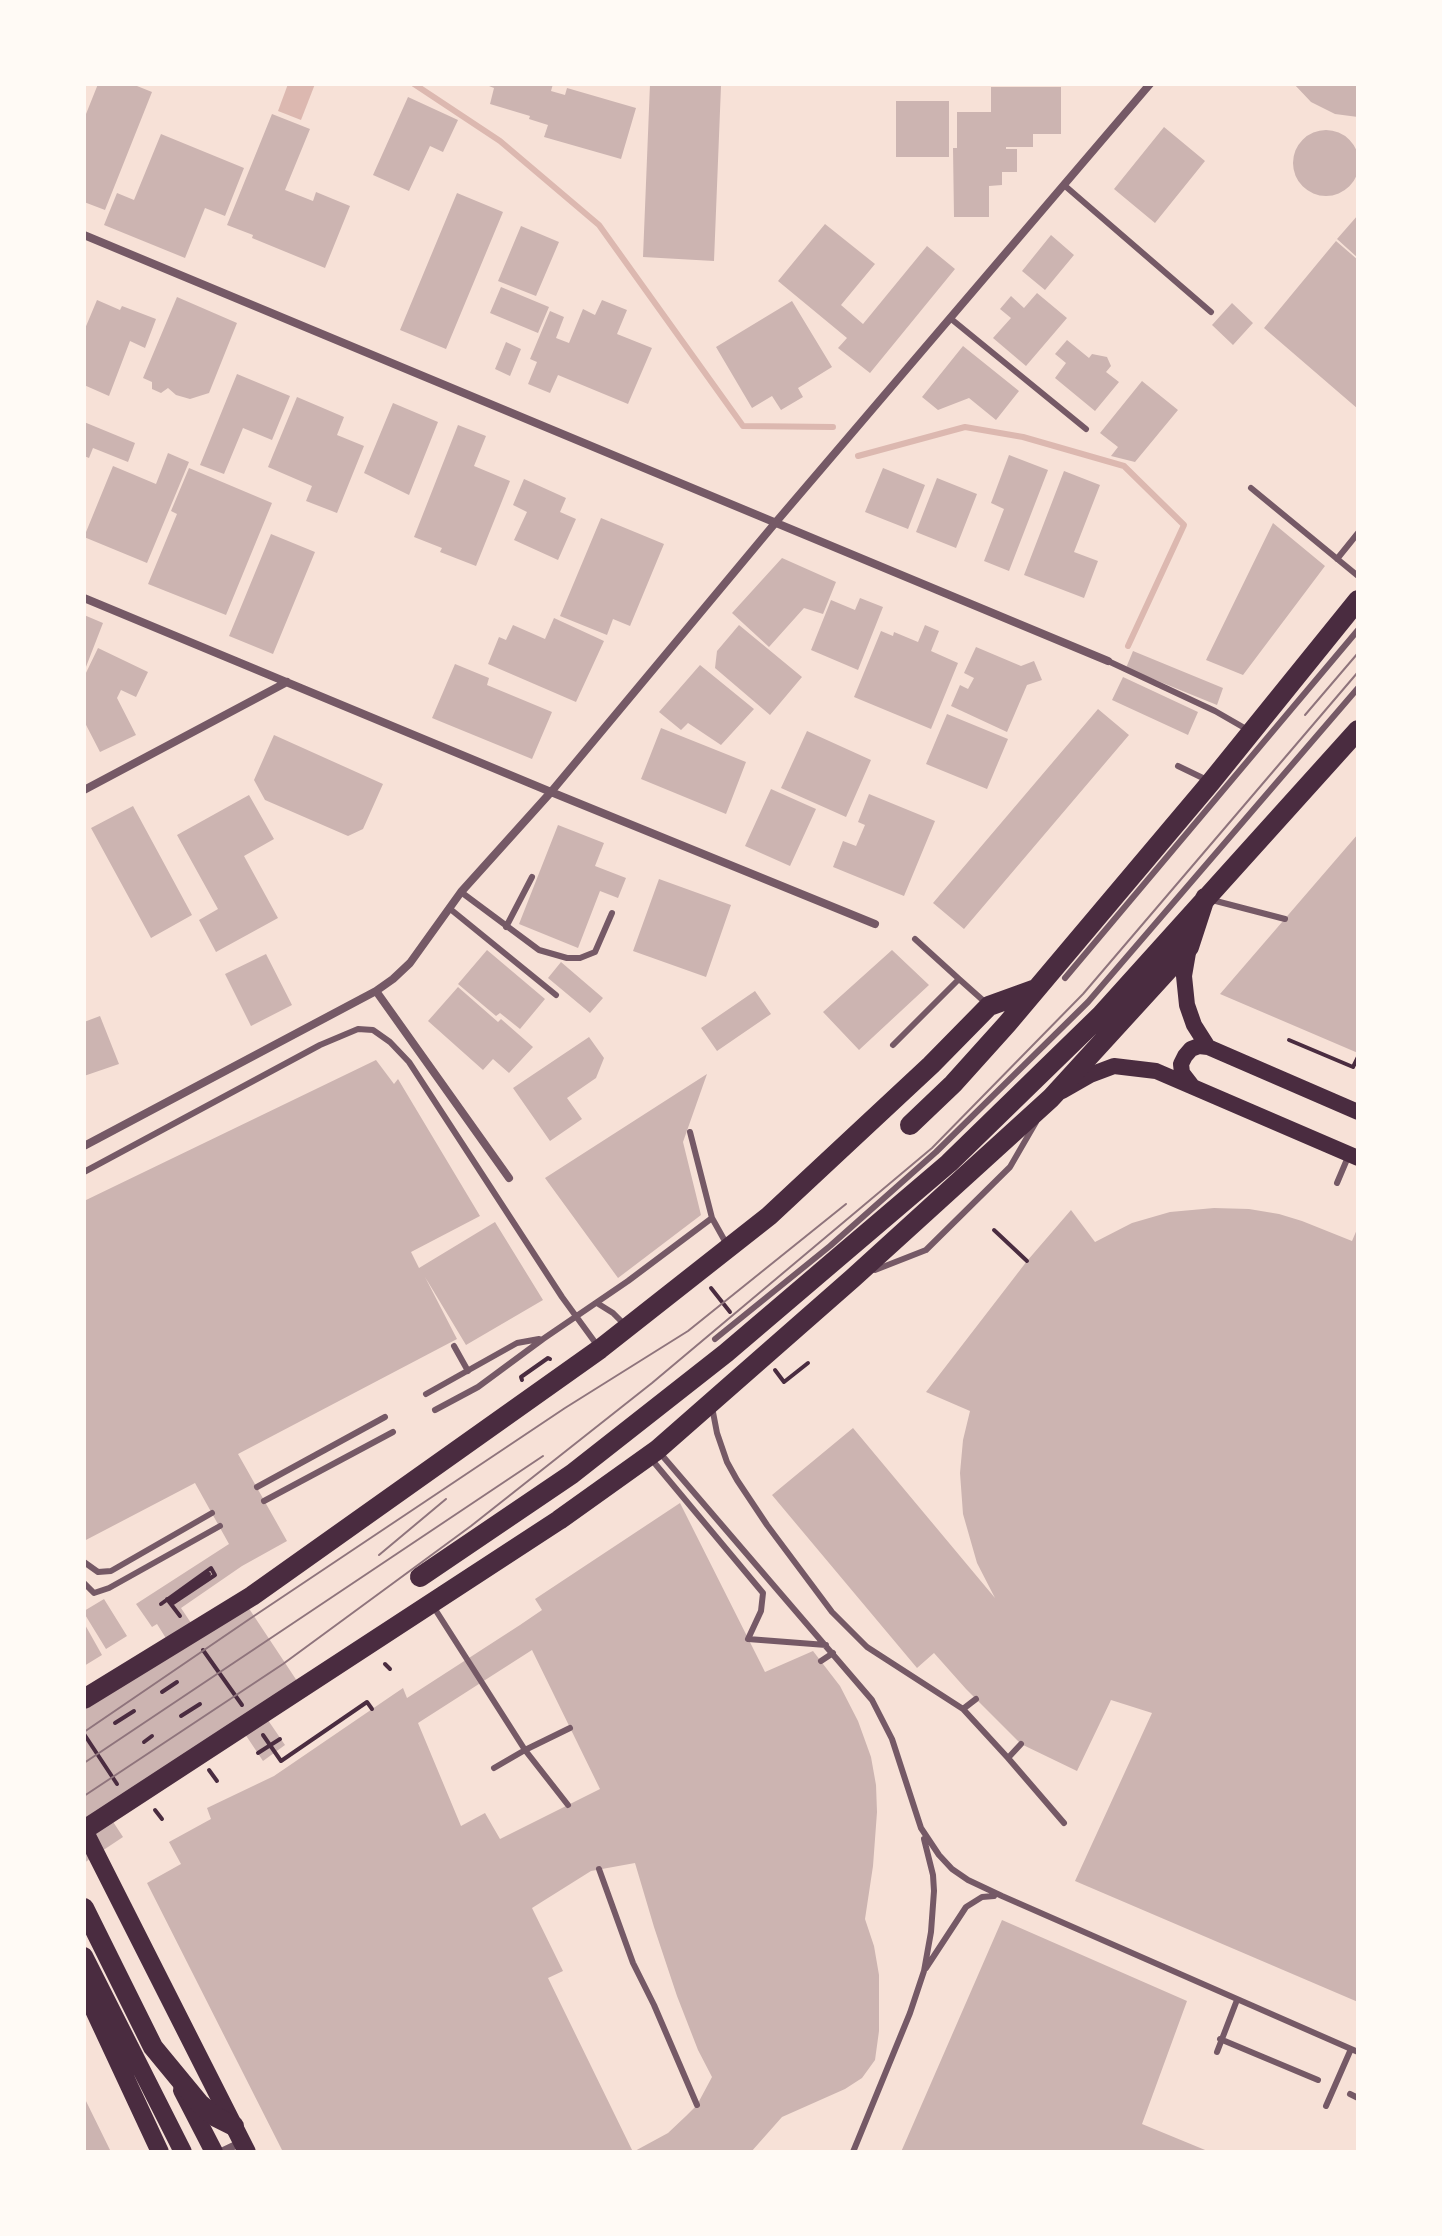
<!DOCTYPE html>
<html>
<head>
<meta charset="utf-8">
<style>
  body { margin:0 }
  #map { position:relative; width:1442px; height:2236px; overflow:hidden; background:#f7e1d7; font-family:Helvetica,sans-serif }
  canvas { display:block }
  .frame { position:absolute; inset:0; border:86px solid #fffaf5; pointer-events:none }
</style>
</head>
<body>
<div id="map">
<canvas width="1442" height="2236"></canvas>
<div class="frame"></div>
</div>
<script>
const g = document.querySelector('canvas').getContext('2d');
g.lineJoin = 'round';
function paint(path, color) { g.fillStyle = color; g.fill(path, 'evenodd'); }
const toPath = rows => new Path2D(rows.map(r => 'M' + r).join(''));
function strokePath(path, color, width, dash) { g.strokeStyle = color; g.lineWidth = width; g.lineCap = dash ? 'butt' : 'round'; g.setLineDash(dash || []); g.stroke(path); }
paint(toPath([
  [288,84,315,84,301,120,278,111]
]), '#dcb8b0');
strokePath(toPath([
  [414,84,500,141,599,225,743,426,833,427],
  [858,456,965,427,1023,437,1124,466,1184,525,1128,646]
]), '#dcb8b0', 6);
paint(toPath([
  [98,84,132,84,152,92,105,210,84,202,84,119],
  [484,84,553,84,551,91,565,95,567,88,636,108,621,159,544,137,548,125,529,119,530,116,490,104,494,88],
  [650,84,721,86,714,261,643,257],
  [1294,84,1358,84,1358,117,1335,114,1311,102],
  [991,87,1061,87,1061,134,1033,134,1033,147,1006,147,1006,149,1017,149,1017,172,1002,172,1002,185,989,186,989,217,954,217,953,148,957,148,957,112,991,112],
  [408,97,458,120,443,152,430,146,409,191,373,175],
  [896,101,949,101,949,157,896,157],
  [272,114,310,129,285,190,313,201,316,192,350,206,325,268,252,238,253,235,227,225],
  [1164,127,1205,161,1155,223,1114,189],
  '1293 163a33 33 0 1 1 66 0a33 33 0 1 1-66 0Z',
  [161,134,244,168,225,216,205,208,185,258,104,225,117,193,134,200],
  [457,193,503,212,446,349,400,330],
  [1358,215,1358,258,1337,239],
  [825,224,875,264,841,305,863,324,927,246,955,269,870,373,838,348,847,338,778,281],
  [521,226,559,242,536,296,498,281],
  [1051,235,1074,255,1045,290,1022,271],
  [1336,241,1358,260,1358,409,1264,328],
  [501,287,549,307,538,333,490,313],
  [1037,293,1067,318,1026,366,993,338,1011,318,1000,309,1011,296,1024,308],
  [177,297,237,323,209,393,190,399,176,395,168,388,161,393,152,389,152,382,143,378],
  [97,300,120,310,122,306,156,319,145,348,130,341,109,396,84,385,84,331],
  [602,300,627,310,617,334,652,348,628,404,558,375,550,393,528,384,537,362,530,359,550,311,564,317,556,338,569,343,583,309,595,315],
  [792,301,832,367,798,388,803,397,781,410,772,396,752,408,716,347],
  [1232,303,1253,323,1233,345,1212,325],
  [1067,340,1089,358,1092,354,1107,357,1111,366,1106,372,1119,382,1095,411,1055,378,1066,363,1055,354],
  [506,342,521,349,510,376,495,369],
  [963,346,1019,391,996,420,969,398,938,410,922,397],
  [237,374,290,396,272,440,243,428,224,474,200,465],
  [1142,381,1178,410,1135,462,1111,456,1118,447,1100,433],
  [297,397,344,417,337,435,364,446,337,513,306,501,312,486,268,467],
  [393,403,438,422,409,495,364,473],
  [84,422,135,443,128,462,93,448,89,458,84,456],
  [458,425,486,436,474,466,510,481,476,566,440,552,442,548,414,537],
  [168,453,189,462,147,563,84,537,113,466,156,484],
  [1009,455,1048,470,1009,571,984,561,1004,509,991,503],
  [189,468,272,503,226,615,148,584,177,514,171,511],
  [883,468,925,485,908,529,865,512],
  [1064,471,1100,485,1074,552,1098,561,1084,598,1024,575],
  [937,478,977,494,956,548,916,532],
  [524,479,566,498,560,512,576,519,558,560,514,540,527,512,513,505],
  [601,518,664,544,630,626,613,619,607,635,560,616],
  [1273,523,1325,566,1243,675,1206,660],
  [271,534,315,552,273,654,229,636],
  [782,558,836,582,823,614,804,608,769,647,732,613],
  [860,598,883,607,858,670,811,650,831,600,855,610],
  [84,615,103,623,84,672],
  [554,618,604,641,576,702,488,664,499,637,506,640,513,625,545,639],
  [739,625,802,677,770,715,715,668,717,651],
  [925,625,939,631,931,651,958,663,931,729,854,697,881,631,893,636,894,632,918,642],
  [976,647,1021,666,1034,661,1042,680,1027,685,1007,732,951,706,960,685,968,689,974,678,964,673],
  [98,648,148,672,136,697,121,690,117,698,136,735,100,752,84,721,84,677],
  [1133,651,1223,688,1217,705,1126,668],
  [455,664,489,678,487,685,552,712,532,759,432,718],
  [700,665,754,709,721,745,688,723,681,730,659,712],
  [1123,677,1198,712,1188,735,1112,700],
  [1098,709,1129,735,964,929,933,903],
  [947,714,1008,739,987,789,926,764],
  [661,728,746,762,726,814,641,779],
  [807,731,871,760,846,817,781,788],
  [274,735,383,784,363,829,348,836,265,800,254,780],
  [771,789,816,809,790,866,745,846],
  [869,794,935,821,904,896,833,867,843,841,856,846,865,825,858,822],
  [249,795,274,839,244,856,278,918,216,952,199,920,218,909,177,835],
  [133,806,192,915,151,938,91,828],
  [558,825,604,843,595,866,626,878,618,898,600,891,578,948,519,924],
  [1358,834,1358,1053,1220,994],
  [659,879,731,905,706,977,633,951],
  [487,950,545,999,520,1029,500,1013,496,1016,458,984],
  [892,950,929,985,859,1050,823,1012],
  [266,954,292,1005,251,1026,225,974],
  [561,962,603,998,590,1013,548,978],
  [458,987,498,1022,501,1019,533,1047,509,1073,493,1059,483,1070,428,1021],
  [755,991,771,1014,717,1051,701,1028],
  [100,1016,119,1064,84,1076,84,1022],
  [589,1037,604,1058,596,1078,567,1098,582,1119,550,1141,513,1088],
  [376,1060,394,1084,398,1079,480,1216,411,1252,419,1268,495,1222,543,1300,466,1345,425,1277,457,1339,238,1454,287,1541,242,1566,181,1608,199,1635,246,1604,299,1684,261,1710,285,1745,263,1761,239,1725,108,1814,123,1837,84,1863,84,1710,174,1651,157,1624,152,1627,136,1604,229,1544,195,1483,84,1541,84,1201],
  [707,1074,683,1142,701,1215,618,1278,545,1178],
  [1214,1208,1249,1209,1279,1214,1302,1221,1352,1241,1358,1227,1358,2002,1075,1881,1152,1713,1111,1700,1077,1771,1021,1744,966,1689,934,1653,917,1668,772,1495,853,1428,995,1598,977,1563,963,1514,960,1473,963,1440,970,1411,926,1392,1027,1261,1071,1210,1095,1242,1132,1223,1170,1212],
  [680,1503,765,1672,813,1651,840,1686,858,1721,871,1757,876,1785,877,1812,873,1866,865,1919,874,1946,879,1975,879,2031,875,2060,862,2078,845,2089,782,2117,751,2152,283,2152,147,1883,181,1864,169,1842,211,1819,207,1808,274,1776,403,1688,407,1698,520,1625,542,1610,535,1599],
  [532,1650,600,1789,500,1839,485,1813,461,1826,418,1723],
  [635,1863,654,1927,677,1996,698,2050,712,2077,697,2105,686,2116,668,2133,633,2152,548,1978,563,1971,532,1908,591,1871],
  [104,1599,127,1636,106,1649,84,1613,84,1611],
  [84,1623,102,1655,84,1666],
  [1002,1920,1187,2001,1142,2124,1210,2152,901,2152],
  [84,2097,111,2152,84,2152]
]), '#ccb4b1');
strokePath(toPath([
  [1289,1040,1353,1067,1358,1057],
  [994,1230,1027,1261],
  [711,1288,730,1312],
  [775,1370,784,1382,808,1363],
  [522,1380,521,1377,548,1358,550,1359],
  [167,1599,180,1616],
  [161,1604,211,1568,215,1575,173,1603,171,1600,209,1574],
  [203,1650,242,1705],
  [385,1664,390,1669],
  [162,1692,177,1682],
  [181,1716,200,1704],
  [115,1723,134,1711],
  [84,1734,117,1784],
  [263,1735,281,1761,367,1702,372,1709],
  [144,1742,152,1736],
  [258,1753,280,1739],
  [209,1770,217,1781],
  [155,1810,162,1819]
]), '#4a2c40', 4);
strokePath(toPath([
  [1064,185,1211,312],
  [950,318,1086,429],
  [1251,488,1358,576],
  [1337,559,1358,533],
  [1108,661,1215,711,1248,730],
  [1178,766,1207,780],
  [461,892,539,950,567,958,580,958,595,952,612,913],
  [1212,900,1285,919],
  [449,908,556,995],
  [506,927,532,877],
  [915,939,959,979],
  [1065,978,1358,630],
  [893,1045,959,979,986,1003],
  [84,1172,320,1045,358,1029,373,1030,390,1042,409,1062,562,1297,597,1345],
  [1337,1183,1348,1157],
  [712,1218,726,1243],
  [875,1270,926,1250,1010,1167,1036,1122],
  [597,1303,613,1313,626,1326],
  [715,1339,830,1246,936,1152,1088,1002,1358,688],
  [454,1346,468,1371],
  [426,1394,517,1343,539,1339],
  [712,1407,717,1433,727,1462,737,1480,767,1525,832,1612,867,1647,963,1709,1008,1758,1064,1823],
  [435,1410,478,1387,543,1339,628,1281,712,1218,690,1132],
  [660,1453,872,1700,892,1739,921,1828,939,1855,952,1869,968,1880,1002,1896,1358,2052],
  [652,1460,763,1593,761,1611,748,1639,826,1645],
  [257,1487,385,1417],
  [264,1501,393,1432],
  [84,1562,98,1572,111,1571,212,1513],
  [84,1583,94,1593,109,1588,220,1526],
  [433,1606,525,1750,568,1805],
  [821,1661,833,1653],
  [963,1709,976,1699],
  [1008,1758,1021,1744],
  [494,1768,525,1750,570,1728],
  [599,1869,633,1963,654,2005,697,2105],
  [926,1968,966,1907,982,1897,994,1896],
  [1220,2039,1318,2080],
  [1217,2052,1237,2000],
  [1350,2094,1358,2098],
  [1326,2106,1351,2049],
  [853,2152,910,2013,924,1971,931,1932,934,1891,933,1875,924,1839]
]), '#755966', 6);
strokePath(toPath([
  [84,235,1108,661],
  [84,598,551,792,875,924],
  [84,790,287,682],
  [376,991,509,1178],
  [84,1146,376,991,393,979,410,963,461,892,551,792,776,522,1150,84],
  [221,2152,242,2142]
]), '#755966', 8);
strokePath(toPath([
  [1189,947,1184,976,1187,1005,1194,1025,1208,1047,1358,1112],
  [1192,1086,1182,1073,1181,1064,1185,1056,1191,1049,1199,1046,1208,1047],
  [1062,1091,1090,1075,1114,1066,1156,1071,1358,1158]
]), '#4a2c40', 16);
strokePath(toPath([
  [84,1830,247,2152],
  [84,1956,183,2152],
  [84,1989,160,2152],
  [182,2090,214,2152]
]), '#4a2c40', 18);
strokePath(toPath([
  [910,1125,953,1084,1007,1024,1211,782,1358,600],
  [420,1577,572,1474,726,1353,949,1163,1101,1015,1358,730],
  [84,1699,252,1596,600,1349,769,1216,931,1065,989,1006,1036,989],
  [84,1830,559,1520,657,1450,853,1278,1051,1098,1189,947,1205,898],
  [84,1908,153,2047,200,2104,216,2117,234,2126]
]), '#4a2c40', 20);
strokePath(toPath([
  [1305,715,1358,653],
  [379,1555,446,1499],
  [84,1732,251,1618,565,1408,688,1331,846,1204],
  [84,1763,543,1456],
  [84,1796,283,1664,471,1526,652,1383,932,1148,1083,994,1358,672]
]), '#8f747c', 2);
</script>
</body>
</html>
